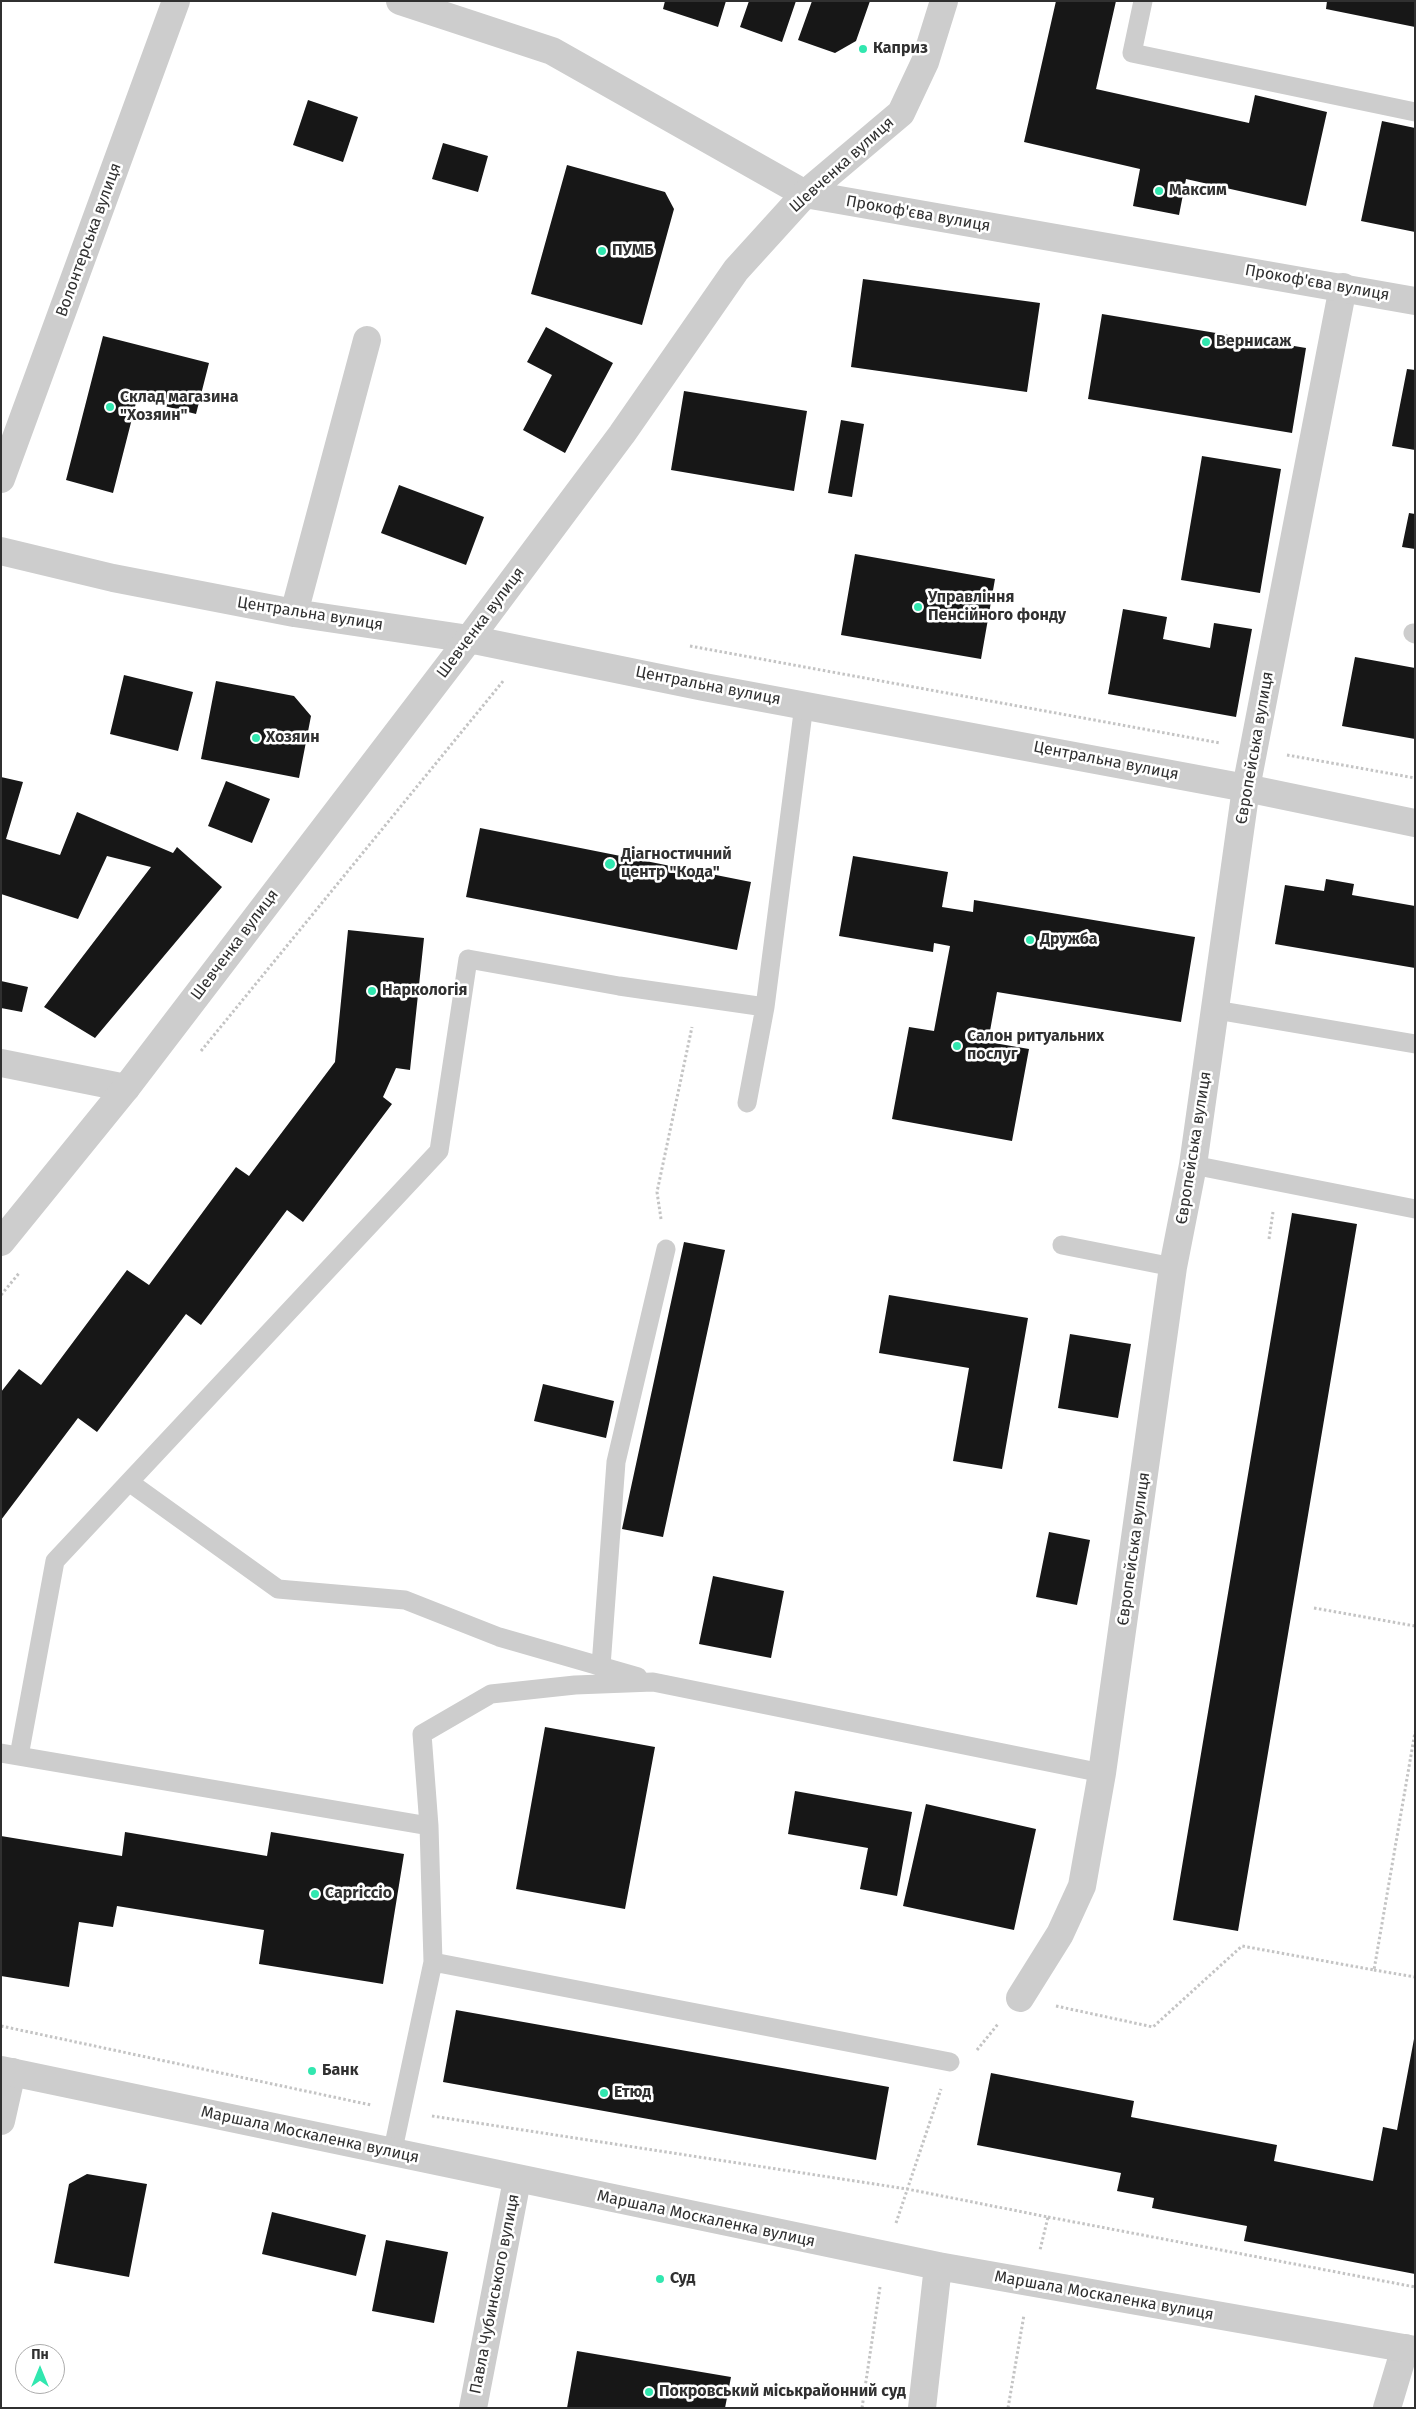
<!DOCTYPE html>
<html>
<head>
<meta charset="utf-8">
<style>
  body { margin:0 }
  #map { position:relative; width:1416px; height:2409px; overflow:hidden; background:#fff; font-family:"Fira Sans",sans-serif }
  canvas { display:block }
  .frame { position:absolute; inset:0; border:2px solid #303030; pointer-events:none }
  .north { position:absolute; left:15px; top:2344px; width:50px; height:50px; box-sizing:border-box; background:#fff; border:1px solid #acacac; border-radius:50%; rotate:0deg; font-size:14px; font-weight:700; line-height:20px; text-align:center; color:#303030 }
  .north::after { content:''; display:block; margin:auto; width:18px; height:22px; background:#31e7af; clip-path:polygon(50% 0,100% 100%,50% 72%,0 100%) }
</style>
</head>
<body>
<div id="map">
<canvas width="1416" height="2409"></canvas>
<div class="frame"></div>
<div class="north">Пн</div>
</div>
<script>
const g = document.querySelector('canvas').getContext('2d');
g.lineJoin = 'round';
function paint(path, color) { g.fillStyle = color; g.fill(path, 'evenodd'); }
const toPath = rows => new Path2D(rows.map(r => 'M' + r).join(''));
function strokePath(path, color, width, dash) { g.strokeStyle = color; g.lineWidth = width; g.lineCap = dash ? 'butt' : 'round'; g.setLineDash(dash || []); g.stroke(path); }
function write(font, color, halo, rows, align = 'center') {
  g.font = font + ' "Fira Sans",sans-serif'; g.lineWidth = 5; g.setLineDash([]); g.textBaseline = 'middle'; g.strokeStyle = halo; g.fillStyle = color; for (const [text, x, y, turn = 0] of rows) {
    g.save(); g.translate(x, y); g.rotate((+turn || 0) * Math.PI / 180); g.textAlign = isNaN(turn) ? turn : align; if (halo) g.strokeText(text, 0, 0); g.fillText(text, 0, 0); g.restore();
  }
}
paint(toPath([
  [665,1,726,1,718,27,663,9],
  [749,1,796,1,782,42,740,27],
  [812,1,870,1,856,41,835,53,798,40],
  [1056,1,1116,1,1096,89,1249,123,1255,95,1327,112,1306,206,1186,179,1179,215,1133,206,1140,169,1024,142],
  [1327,1,1415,1,1415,27,1326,9],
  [308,100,358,117,343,162,293,145],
  [1382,121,1415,128,1415,232,1361,221],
  [443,143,488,156,478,192,432,179],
  [567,165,665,192,674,209,642,325,531,294],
  [863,279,1040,303,1027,392,851,367],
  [1102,314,1306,348,1292,433,1088,399],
  [546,327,613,363,565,453,523,430,552,375,527,362],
  [103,336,209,363,196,414,137,399,113,493,66,480],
  [1407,369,1415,370,1415,450,1392,446],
  [684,391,807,411,794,491,671,470],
  [841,420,864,424,852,497,828,493],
  [1202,456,1281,469,1260,593,1181,580],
  [399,485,484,517,466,565,381,533],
  [1409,513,1415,514,1415,549,1402,547],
  [855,554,995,579,981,659,841,635],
  [1123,609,1167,617,1163,639,1210,648,1214,623,1252,629,1236,717,1108,694],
  [1355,657,1415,668,1415,739,1342,726],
  [124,675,193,692,178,751,110,734],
  [216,681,294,696,311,716,299,778,201,759],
  [1,777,23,782,6,839,60,855,77,812,173,853,177,847,222,887,95,1038,44,1007,151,867,107,856,78,919,1,894],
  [226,781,270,799,252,843,208,826],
  [480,828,751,882,737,950,466,897],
  [853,856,948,872,942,907,973,912,974,900,1195,937,1181,1022,997,992,988,1042,1029,1049,1012,1141,892,1119,909,1027,934,1031,950,946,934,943,933,952,839,936],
  [1326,879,1354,884,1352,895,1415,906,1415,968,1275,944,1285,885,1324,891],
  [348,930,424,938,410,1070,396,1068,383,1097,392,1104,303,1222,287,1210,201,1325,186,1314,97,1432,78,1418,1,1520,1,1392,19,1369,41,1385,127,1270,149,1285,236,1167,249,1176,335,1062],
  [1,981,28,987,22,1012,1,1008],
  [1292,1213,1357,1224,1238,1931,1173,1920],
  [684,1242,725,1250,663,1537,622,1529],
  [889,1295,1028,1318,1002,1469,953,1461,969,1368,879,1353],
  [1070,1334,1131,1344,1118,1418,1058,1408],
  [543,1384,614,1401,606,1438,534,1421],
  [1049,1532,1090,1540,1077,1605,1036,1597],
  [713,1576,784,1591,771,1658,699,1644],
  [545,1727,655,1747,625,1909,516,1889],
  [795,1791,912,1812,897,1896,860,1889,868,1848,788,1834],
  [926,1804,1036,1829,1014,1930,903,1906],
  [125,1832,267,1856,271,1832,404,1854,383,1984,259,1964,264,1930,117,1906,113,1927,79,1922,69,1987,1,1976,1,1836,122,1856],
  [456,2010,889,2087,876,2160,443,2082],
  [1414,2039,1415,2274,1244,2241,1247,2226,1152,2208,1154,2198,1117,2191,1121,2173,977,2145,991,2073,1134,2101,1131,2117,1277,2145,1274,2161,1373,2181,1383,2127,1397,2130],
  [87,2174,147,2184,129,2277,54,2263,69,2184],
  [272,2212,366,2235,356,2276,262,2254],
  [386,2240,448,2252,434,2323,372,2311],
  [577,2351,731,2377,725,2408,567,2408]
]), '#171717');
strokePath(toPath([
  [690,646,1220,743],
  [1287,755,1415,778],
  [201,1051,504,680],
  [661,1219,657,1192,692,1027],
  [1269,1239,1273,1212],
  [1,1295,20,1272],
  [1314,1608,1415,1626],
  [1374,1970,1415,1977],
  [1056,2006,1153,2027,1242,1946,1374,1970,1415,1732],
  [1,2026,371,2105],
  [977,2050,998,2024],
  [432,2116,907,2189,1048,2217,1040,2250],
  [1048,2217,1415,2287],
  [896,2223,941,2089],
  [862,2408,880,2287],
  [1008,2408,1024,2315]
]), '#c4c4c4', 3, [2.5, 2.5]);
strokePath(toPath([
  [1143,1,1132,53,1415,112],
  [1413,633,1415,634],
  [1216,1010,1415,1044],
  [747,1103,765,1007,804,705],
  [1193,1165,1415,1209],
  [1062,1245,1173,1267],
  [129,1482,278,1589,405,1600,499,1637,638,1677],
  [601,1666,616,1462,666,1249],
  [1,1753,429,1826,433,1962],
  [19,1756,55,1561,439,1151,468,959,619,986,765,1007],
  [429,1826,422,1734,491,1694,575,1685,653,1682,1102,1773],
  [392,2154,433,1962,950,2062]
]), '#cdcdcd', 19);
strokePath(toPath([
  [1387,2408,1405,2348]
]), '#cdcdcd', 28);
strokePath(toPath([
  [400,1,552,51,805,194],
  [1,479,176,1],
  [1,551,113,578,294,613,469,639],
  [294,613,367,340],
  [1,1063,126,1088],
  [1020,1998,1060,1934,1082,1886,1102,1773,1173,1267,1193,1165,1246,788,1343,287],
  [1,2121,12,2072],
  [473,2408,517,2180]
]), '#cdcdcd', 28);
strokePath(toPath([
  [805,194,1415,301],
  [469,639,704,687,1246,788,1415,823],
  [1,1242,126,1088,469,639,622,434,736,270,805,194,901,113,925,62,944,1],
  [1,2070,938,2266,1415,2350],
  [922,2408,938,2266]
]), '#cdcdcd', 28);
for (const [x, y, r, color] of [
  [863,49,5,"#31e7af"],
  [1159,191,5,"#31e7af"],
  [602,251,5,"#31e7af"],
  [1206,342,5,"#31e7af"],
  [110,407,5,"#31e7af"],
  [918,607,5,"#31e7af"],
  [256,738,5,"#31e7af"],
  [610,864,6,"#31e7af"],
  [1030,940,5,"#31e7af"],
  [372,991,5,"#31e7af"],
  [957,1046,5,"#31e7af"],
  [315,1894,5,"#31e7af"],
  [312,2071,5,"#31e7af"],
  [604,2093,5,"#31e7af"],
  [660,2279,5,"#31e7af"],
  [649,2392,5,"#31e7af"]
]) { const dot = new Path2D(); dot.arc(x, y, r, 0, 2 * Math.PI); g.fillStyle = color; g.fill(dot); strokePath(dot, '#fff', 2); }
write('bold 16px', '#303030', '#fff', [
  ["Каприз",873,49],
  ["Максим",1169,191],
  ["ПУМБ",612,251],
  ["Вернисаж",1216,342],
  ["Склад магазина",120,398],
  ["\"Хозяин\"",120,416],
  ["Управління",928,598],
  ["Пенсійного фонду",928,616],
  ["Хозяин",266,738],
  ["Діагностичний",621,855],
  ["центр \"Кода\"",621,873],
  ["Дружба",1040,940],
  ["Наркологія",382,991],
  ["Салон ритуальних",967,1037],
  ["послуг",967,1055],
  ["Capriccio",325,1894],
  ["Банк",322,2071],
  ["Етюд",614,2093],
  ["Суд",670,2279],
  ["Покровський міськрайонний суд",659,2392]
], 'left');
write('16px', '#303030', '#fff', [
  ["Шевченка вулиця",842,165,-42],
  ["Прокоф'єва вулиця",918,214,10],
  ["Волонтерська вулиця",89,240,-70],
  ["Прокоф'єва вулиця",1317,283,10],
  ["Центральна вулиця",310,614,9],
  ["Шевченка вулиця",481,623,-53],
  ["Центральна вулиця",708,686,11],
  ["Європейська вулиця",1255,748,-80],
  ["Центральна вулиця",1106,761,11],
  ["Шевченка вулиця",235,945,-53],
  ["Європейська вулиця",1194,1148,-81],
  ["Європейська вулиця",1134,1549,-82],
  ["Маршала Москаленка вулиця",310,2135,12],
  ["Маршала Москаленка вулиця",706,2219,12],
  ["Павла Чубинського вулиця",495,2294,-79],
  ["Маршала Москаленка вулиця",1104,2296,10]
]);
</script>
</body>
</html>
